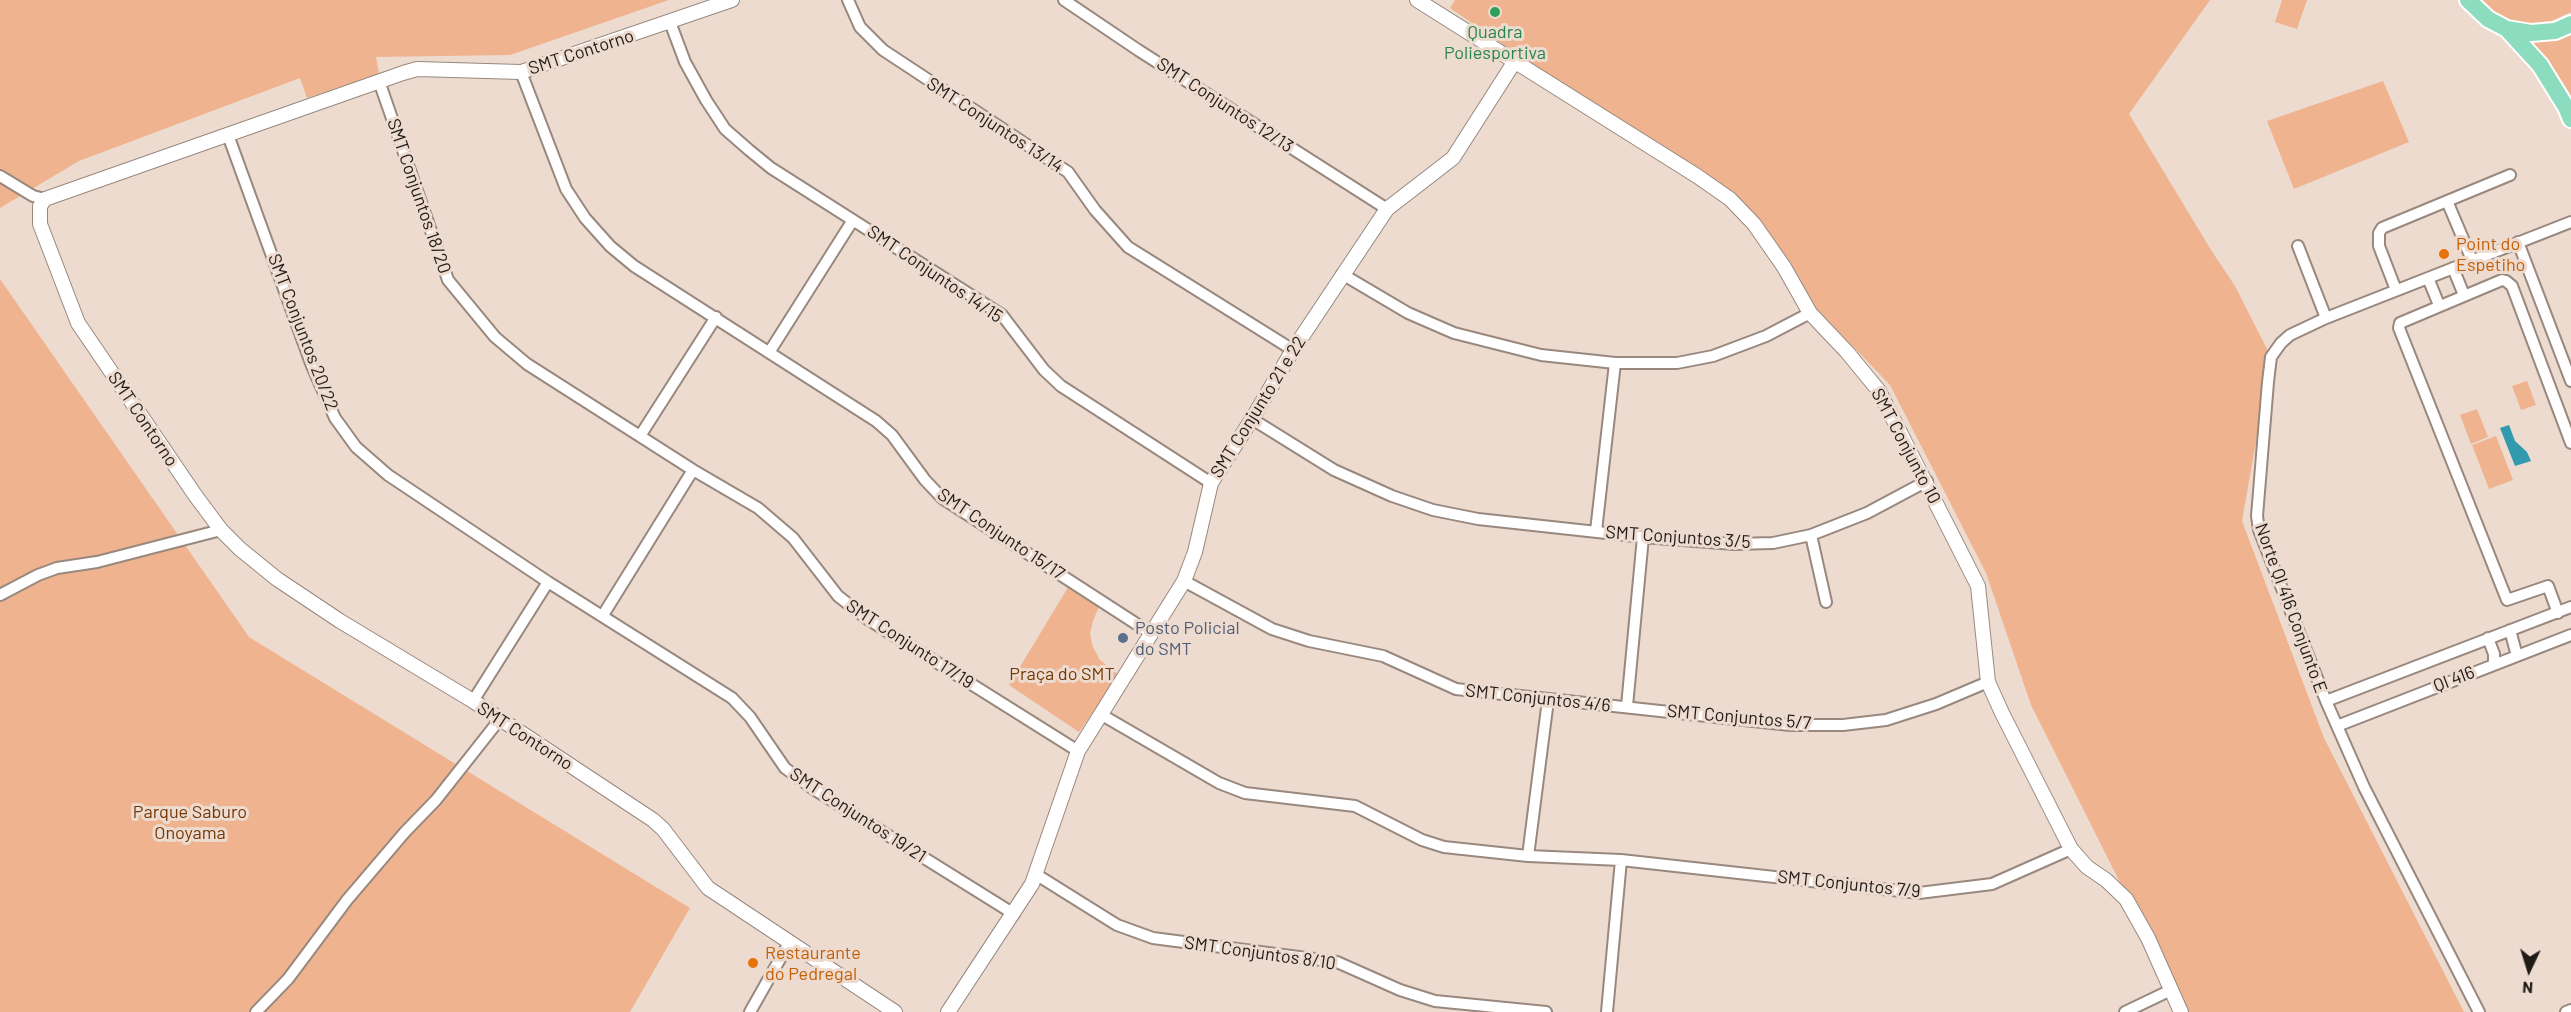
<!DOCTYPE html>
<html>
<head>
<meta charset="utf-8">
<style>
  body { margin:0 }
  #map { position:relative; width:2571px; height:1012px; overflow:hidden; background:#eddbd0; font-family:Barlow,sans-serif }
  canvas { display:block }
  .north { position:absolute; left:2499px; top:940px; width:60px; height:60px; -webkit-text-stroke:4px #eddbd0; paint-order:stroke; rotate:184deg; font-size:16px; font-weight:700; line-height:24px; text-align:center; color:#211b17 }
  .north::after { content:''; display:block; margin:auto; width:21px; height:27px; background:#211b17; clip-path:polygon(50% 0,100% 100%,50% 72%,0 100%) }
</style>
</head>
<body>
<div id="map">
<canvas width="2571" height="1012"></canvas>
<div class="north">N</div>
</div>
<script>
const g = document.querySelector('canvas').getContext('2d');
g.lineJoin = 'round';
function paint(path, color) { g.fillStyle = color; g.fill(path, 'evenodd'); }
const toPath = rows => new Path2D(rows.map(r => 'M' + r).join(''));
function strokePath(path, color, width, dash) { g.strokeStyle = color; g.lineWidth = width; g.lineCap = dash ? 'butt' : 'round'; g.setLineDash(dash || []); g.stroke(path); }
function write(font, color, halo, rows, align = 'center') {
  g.font = font + ' Barlow,sans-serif'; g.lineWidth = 6; g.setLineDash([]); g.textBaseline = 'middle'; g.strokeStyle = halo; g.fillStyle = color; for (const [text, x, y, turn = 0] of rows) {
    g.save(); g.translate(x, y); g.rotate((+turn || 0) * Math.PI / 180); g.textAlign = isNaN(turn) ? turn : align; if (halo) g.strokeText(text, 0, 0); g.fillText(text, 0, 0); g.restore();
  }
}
paint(toPath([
  [0,0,669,0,510,55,376,57,379,74,307,98,300,78,79,161,0,208],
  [1455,0,2210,0,2129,114,2211,250,2235,286,2271,357,2242,521,2324,738,2464,1012,2185,1012,2031,705,1986,573,1890,385,1816,308,1760,222,1450,8],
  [2282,0,2307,0,2297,29,2275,22],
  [2481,0,2571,0,2571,12,2552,21,2529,24,2506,19,2486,7],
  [2571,29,2571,101,2548,63,2523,37],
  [2383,81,2409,142,2294,189,2267,121],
  [0,279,249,637,690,908,630,1012,0,1012],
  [2527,381,2536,405,2521,410,2512,386],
  [2477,409,2488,437,2471,444,2460,415],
  [2496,436,2513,480,2489,489,2472,445],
  [1070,584,1100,604,1093,621,1090,634,1093,647,1100,660,1119,675,1079,732,1009,685]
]), '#efb48f');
paint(toPath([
  [2509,425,2515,441,2527,452,2531,461,2515,466,2500,428]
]), '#329aaf');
const minor = toPath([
  [848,0,860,27,883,50,1068,172,1095,210,1128,247,1293,350],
  [1064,0,1138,50,1387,209],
  [670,22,685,62,706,100,725,129,749,150,771,168,1002,315,1044,370,1061,386,1211,483],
  [521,72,566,189,585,218,610,246,634,266,876,421,892,435,925,480,942,498,1152,634],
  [379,81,448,280,495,337,527,364,693,470,758,508,793,538,838,596,866,618,1078,751],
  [228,135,312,366,335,418,356,447,388,475,548,582,732,698,750,717,785,768,812,788,1014,914],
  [0,176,33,196,45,199],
  [2447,201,2472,260],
  [2518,242,2571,381],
  [2298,246,2326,318],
  [2453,268,2464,295],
  [1342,274,1408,313,1454,333,1541,355,1615,363,1677,363,1713,356,1766,336,1810,313],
  [2428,278,2439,305],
  [2396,290,2379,246,2379,233,2382,228,2510,175],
  [770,351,853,220],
  [1252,419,1334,470,1392,496,1433,510,1478,519,1643,537,1734,544,1773,543,1811,535,1867,513,1927,481],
  [640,436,716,317],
  [1596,531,1615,363],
  [1811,535,1826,602],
  [1184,581,1272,629,1309,641,1383,656,1456,689,1790,725,1843,725,1886,720,1936,704,1988,682],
  [0,595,38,575,57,568,97,562,221,530],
  [2558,613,2548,586,2507,600,2399,328,2400,323,2502,280,2506,281,2512,286,2571,443],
  [603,615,693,470],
  [2510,630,2517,656],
  [2488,638,2494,654,2494,663],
  [473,701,548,582],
  [2326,701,2571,607],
  [1627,706,1643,537],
  [1102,715,1219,783,1245,793,1355,806,1422,840,1444,847,1528,856,1621,860,1919,893,1992,884,2071,849],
  [2337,726,2571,635],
  [1528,856,1548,700],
  [1037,875,1117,925,1153,938,1337,962,1400,990,1435,1001,1546,1012],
  [256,1012,288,979,347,900,405,832,436,800,500,719],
  [750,1012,789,943],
  [1607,1012,1621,860],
  [2125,1012,2171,990],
  [2479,1012,2364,787,2326,701,2259,530,2257,516,2268,382,2271,357,2281,343,2290,335,2326,318,2571,222],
  [2566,1012,2571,1010]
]);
const tertiary = toPath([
  [732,0,521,72,417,69,403,73,45,199,40,206,40,224,78,323,195,495,221,530,240,549,277,579,340,621,473,701,653,820,663,829,708,888,895,1012],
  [1417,0,1697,176,1730,199,1754,224,1784,267,1810,313,1847,352,1879,391,1978,586,1988,682,2002,713,2071,849,2087,867,2106,880,2126,899,2148,938,2181,1012],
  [948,1012,1032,884,1078,751,1184,581,1195,552,1211,483,1252,419,1293,350,1387,209,1453,158,1515,61]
]);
const primary = toPath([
  [2468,0,2488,19,2507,29,2531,33,2555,31,2571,24],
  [2507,29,2540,65,2566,107,2571,119]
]);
strokePath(minor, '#98887e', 14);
strokePath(tertiary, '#98887e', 16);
strokePath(primary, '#fff', 20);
strokePath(minor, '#fff', 10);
strokePath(tertiary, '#fff', 14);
strokePath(primary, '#8cdcc0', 16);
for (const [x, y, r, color] of [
  [1495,12,6,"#2e9e5b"],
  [2444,254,6,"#e8710a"],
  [1123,638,6,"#5c6f8a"],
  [753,963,6,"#e8710a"]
]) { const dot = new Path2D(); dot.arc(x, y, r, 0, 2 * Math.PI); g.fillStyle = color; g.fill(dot); strokePath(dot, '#eddbd0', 2); }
write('18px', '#27864d', '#eddbd0', [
  ["Quadra",1495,32],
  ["Poliesportiva",1495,53]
]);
write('18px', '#211b17', '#eddbd0', [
  ["SMT Contorno",581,52,-18],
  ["SMT Conjuntos 12/13",1225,105,33],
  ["SMT Conjuntos 13/14",995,125,33],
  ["SMT Conjuntos 18/20",419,196,71],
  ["SMT Conjuntos 14/15",935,274,34],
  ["SMT Conjuntos 20/22",303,332,69],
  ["SMT Conjunto 21 e 22",1258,407,-58],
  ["SMT Contorno",143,419,56],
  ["SMT Conjunto 10",1906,446,62],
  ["SMT Conjunto 15/17",1001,534,34],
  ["SMT Conjuntos 3/5",1678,537,4],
  ["Norte QI 416 Conjunto E",2291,608,70],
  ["SMT Conjunto 17/19",910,644,33],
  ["QI 416",2454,679,-21],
  ["SMT Conjuntos 4/6",1538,698,6],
  ["SMT Conjuntos 5/7",1739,717,5],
  ["SMT Contorno",525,736,33],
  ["SMT Conjuntos 19/21",858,815,33],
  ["SMT Conjuntos 7/9",1849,884,6],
  ["SMT Conjuntos 8/10",1260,953,8]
]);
write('18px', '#c56008', '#eddbd0', [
  ["Point do",2456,244],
  ["Espetiho",2456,265],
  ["Restaurante",765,953],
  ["do Pedregal",765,974]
], 'left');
write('18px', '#4e5e75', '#eddbd0', [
  ["Posto Policial",1135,628],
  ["do SMT",1135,649]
], 'left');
write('18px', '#743804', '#eddbd0', [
  ["Praça do SMT",1062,674],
  ["Parque Saburo",190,812],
  ["Onoyama",190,833]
]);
</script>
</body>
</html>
